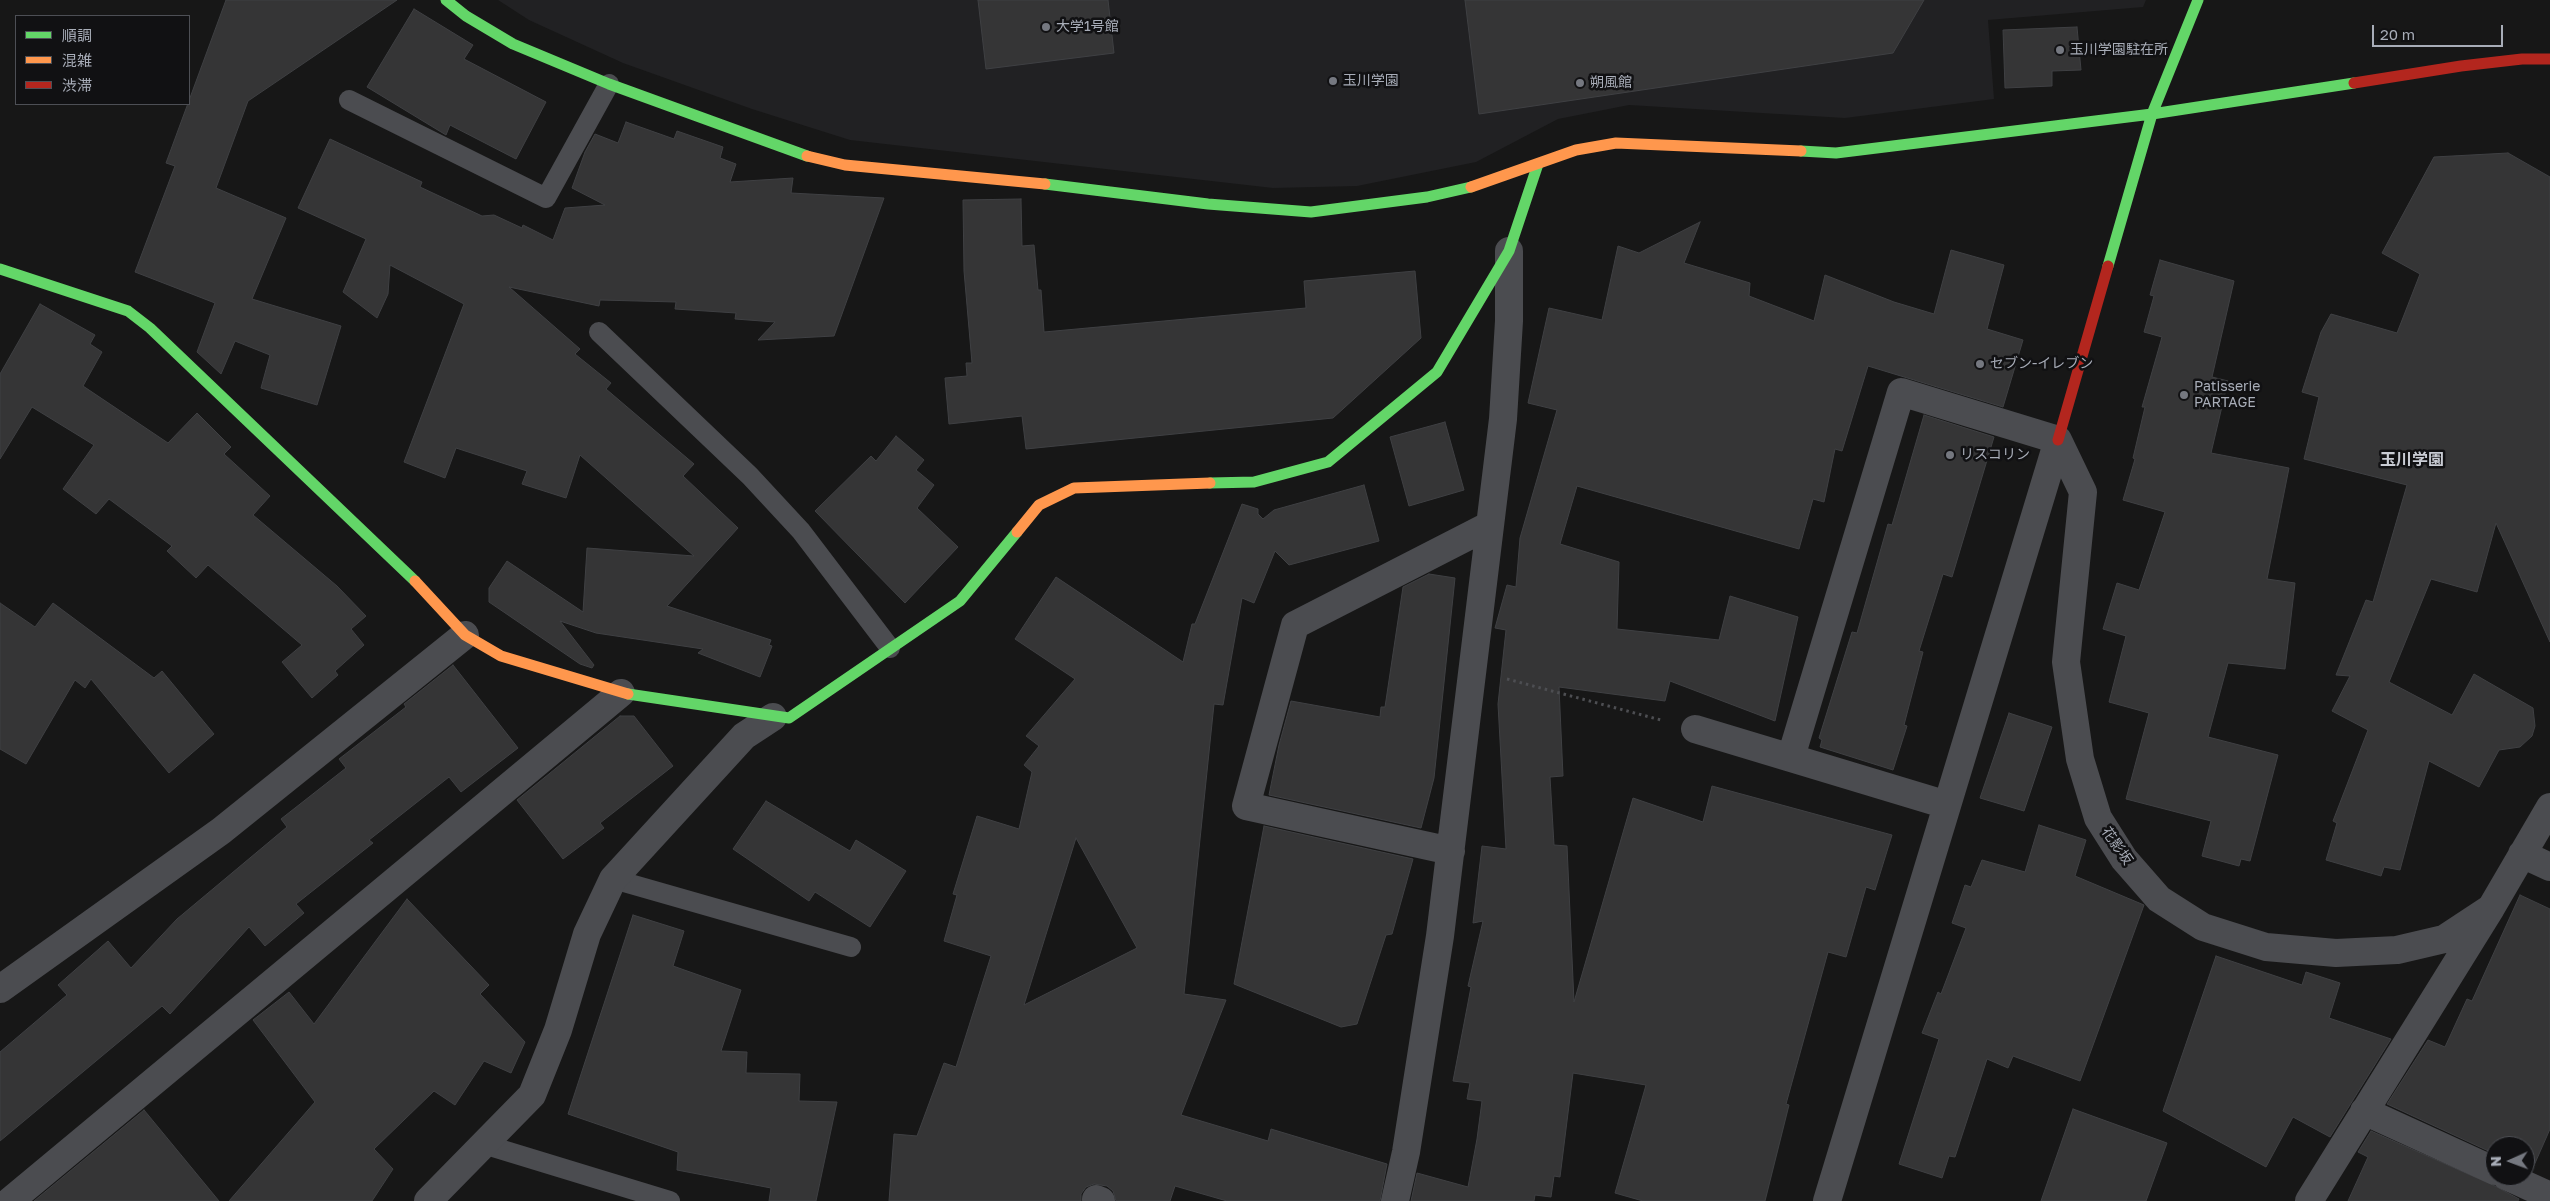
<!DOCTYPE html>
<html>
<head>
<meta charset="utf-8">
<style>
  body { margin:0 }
  #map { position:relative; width:2550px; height:1201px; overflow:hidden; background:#171717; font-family:"Golos Text","Noto Sans JP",sans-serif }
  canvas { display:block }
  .legend { position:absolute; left:15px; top:15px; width:175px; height:90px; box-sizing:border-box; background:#111113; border:1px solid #4d4f55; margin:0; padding:6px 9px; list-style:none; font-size:15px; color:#a8adb8 }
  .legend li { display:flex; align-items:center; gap:10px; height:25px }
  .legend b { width:25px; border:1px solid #4d4f55 }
  .north { position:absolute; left:2485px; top:1136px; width:50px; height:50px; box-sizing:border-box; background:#111113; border:1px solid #4d4f55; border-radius:50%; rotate:268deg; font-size:14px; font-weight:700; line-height:20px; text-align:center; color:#a8adb8 }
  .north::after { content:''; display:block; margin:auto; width:18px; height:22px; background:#757880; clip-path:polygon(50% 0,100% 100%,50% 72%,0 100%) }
  .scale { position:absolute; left:2372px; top:25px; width:131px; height:22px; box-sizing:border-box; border:2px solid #a8adb8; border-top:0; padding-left:6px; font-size:15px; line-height:18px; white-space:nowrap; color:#a8adb8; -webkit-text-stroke:4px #111113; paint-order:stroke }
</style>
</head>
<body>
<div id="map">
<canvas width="2550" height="1201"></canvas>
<ul class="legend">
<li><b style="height:6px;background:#63d668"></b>順調</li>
<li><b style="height:6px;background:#ff974d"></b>混雑</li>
<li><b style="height:6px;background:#b3261e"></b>渋滞</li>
</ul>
<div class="north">N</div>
<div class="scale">20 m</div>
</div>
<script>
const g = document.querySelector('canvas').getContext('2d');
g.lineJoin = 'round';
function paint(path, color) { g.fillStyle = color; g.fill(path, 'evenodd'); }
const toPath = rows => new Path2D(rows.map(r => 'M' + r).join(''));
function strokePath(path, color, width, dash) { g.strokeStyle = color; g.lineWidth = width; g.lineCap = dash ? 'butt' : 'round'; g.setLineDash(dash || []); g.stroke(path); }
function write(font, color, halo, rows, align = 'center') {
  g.font = font + ' "Golos Text","Noto Sans JP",sans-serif'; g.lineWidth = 5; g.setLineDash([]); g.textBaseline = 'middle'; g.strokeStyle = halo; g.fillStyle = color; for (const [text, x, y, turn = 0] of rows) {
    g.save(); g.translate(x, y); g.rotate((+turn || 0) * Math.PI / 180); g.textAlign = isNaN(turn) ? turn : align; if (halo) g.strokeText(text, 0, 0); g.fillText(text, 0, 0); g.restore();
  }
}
paint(toPath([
  [498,0,2146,0,2143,7,1988,20,1994,99,1845,118,1629,105,1558,119,1476,162,1357,186,1273,188,850,140,752,109,623,63,529,20]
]), '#212123');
const building = toPath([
  [226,0,397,0,248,101,216,188,286,218,252,299,341,326,317,405,261,388,270,355,235,341,221,374,197,352,215,303,135,272,175,166,166,163,226,0],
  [978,0,1108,0,1114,53,986,69,978,0],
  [1465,0,1924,0,1893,53,1479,114,1465,0],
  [414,9,473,45,464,59,546,102,516,159,450,125,446,135,367,87,414,9],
  [2077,27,2081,70,2052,71,2052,86,2005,88,2003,30,2077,27],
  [626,122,674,139,677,131,723,147,720,158,736,164,730,182,793,178,791,193,884,198,834,336,758,340,775,322,735,319,736,313,675,309,676,302,600,300,599,306,509,287,580,349,575,354,611,383,606,389,694,464,683,476,738,528,667,606,771,640,769,645,772,646,760,677,698,653,703,649,596,633,560,621,594,665,592,668,580,664,489,602,489,588,507,561,583,612,587,548,694,556,580,455,566,498,522,484,527,471,456,448,445,478,404,462,464,304,390,265,388,294,377,318,343,292,366,239,298,208,330,139,422,182,420,187,482,216,494,215,522,228,523,225,553,240,565,208,605,205,572,188,585,152,595,134,618,143,626,122],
  [2508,153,2550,177,2550,642,2496,523,2477,592,2431,579,2389,682,2452,715,2474,674,2533,708,2535,726,2532,736,2520,747,2499,750,2479,787,2429,761,2400,870,2384,867,2381,876,2326,860,2337,823,2333,821,2368,730,2332,711,2350,676,2336,675,2366,600,2373,602,2407,485,2304,459,2319,397,2302,392,2321,332,2331,314,2397,333,2420,274,2382,253,2434,157,2508,153],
  [1021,199,1022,246,1034,245,1038,290,1041,290,1044,332,1306,308,1304,281,1415,271,1421,338,1333,418,1026,449,1022,416,949,424,945,378,967,376,966,363,972,363,964,271,963,200,1021,199],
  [1700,222,1684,263,1750,283,1749,296,1814,321,1825,275,1894,302,1934,314,1951,250,2004,265,1987,329,2023,340,2003,407,1868,366,1842,451,1835,449,1824,502,1813,499,1799,549,1577,486,1560,544,1619,562,1617,629,1719,640,1730,596,1798,617,1775,721,1670,681,1665,701,1559,687,1563,776,1550,777,1554,845,1567,846,1574,1002,1633,798,1703,822,1712,786,1892,835,1875,890,1866,887,1846,957,1828,952,1786,1104,1789,1105,1765,1201,1643,1201,1615,1193,1646,1085,1573,1073,1560,1177,1554,1176,1551,1197,1535,1195,1534,1201,1411,1201,1417,1173,1468,1187,1477,1139,1482,1101,1467,1099,1470,1083,1453,1081,1471,987,1468,986,1483,921,1473,923,1482,846,1506,849,1498,704,1506,630,1495,628,1507,585,1516,587,1520,538,1557,410,1528,403,1549,308,1602,320,1618,246,1639,253,1700,222],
  [2160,260,2234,281,2212,377,2228,381,2211,453,2289,468,2267,579,2295,583,2285,669,2228,663,2208,737,2278,755,2250,861,2241,859,2239,866,2202,856,2211,821,2126,799,2149,713,2109,702,2126,636,2103,629,2117,583,2139,590,2165,512,2123,500,2135,459,2133,458,2145,407,2142,407,2162,337,2144,332,2154,296,2150,295,2160,260],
  [40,304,95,335,90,344,102,352,83,386,168,443,197,413,231,447,224,454,270,496,253,515,337,586,366,616,351,629,364,645,335,671,338,675,312,698,282,662,302,645,208,565,196,578,167,551,172,546,109,499,96,514,63,489,94,445,32,407,0,459,0,374,40,304],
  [1924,415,1994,437,1952,577,1943,574,1919,651,1923,652,1904,725,1907,726,1893,770,1820,747,1822,740,1819,738,1852,632,1857,633,1888,524,1892,525,1924,415],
  [1445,422,1464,490,1409,506,1390,437,1445,422],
  [896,436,924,460,916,470,934,485,917,508,958,547,905,603,815,511,871,456,876,461,896,436],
  [1364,485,1379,541,1289,565,1275,551,1254,603,1242,598,1223,705,1214,704,1184,994,1226,1000,1181,1115,1268,1141,1271,1129,1387,1164,1380,1201,1227,1201,1175,1186,1170,1201,1116,1201,1113,1191,1107,1186,1094,1184,1086,1187,1081,1194,1081,1201,889,1201,894,1134,917,1136,944,1063,956,1067,991,956,944,941,957,895,953,894,977,816,1019,829,1032,772,1024,765,1039,746,1026,736,1075,679,1015,639,1056,577,1183,662,1192,624,1195,624,1242,504,1258,509,1258,514,1263,519,1274,510,1364,485],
  [1076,838,1137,948,1024,1005,1076,838],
  [1429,574,1455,578,1434,778,1421,828,1269,795,1279,745,1291,701,1380,717,1381,707,1385,707,1403,587,1429,574],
  [0,603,35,627,53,603,154,678,162,671,214,734,169,773,91,679,85,688,75,680,26,764,0,749,0,603],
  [453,665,518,748,461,792,449,777,369,840,373,843,296,904,304,913,265,946,249,927,170,1014,162,1006,0,1141,0,1052,67,995,58,985,108,941,131,968,177,919,287,827,281,819,346,768,339,759,406,707,404,704,453,665],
  [2009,713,2052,727,2024,811,1980,798,2009,713],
  [620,716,634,716,673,766,600,823,604,828,563,859,517,800,620,716],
  [766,801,850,851,856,840,906,871,870,927,815,892,809,901,733,849,766,801],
  [2039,825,2086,840,2075,876,2144,905,2080,1081,2013,1056,2008,1068,1987,1059,1955,1157,1949,1156,1942,1178,1899,1164,1939,1039,1922,1033,1938,992,1941,994,1966,928,1952,923,1965,885,1971,887,1982,860,2025,872,2039,825],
  [1264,826,1413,859,1392,934,1386,935,1357,1024,1341,1027,1234,984,1264,826],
  [2520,895,2550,909,2550,1129,2532,1170,2525,1167,2525,1146,2495,1146,2495,1154,2387,1104,2428,1040,2445,1047,2467,999,2472,1001,2520,895],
  [407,899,489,985,480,994,525,1042,511,1073,484,1061,455,1105,434,1091,374,1149,393,1169,372,1201,229,1201,315,1102,253,1020,289,992,314,1024,407,899],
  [633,915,684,931,673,966,741,990,721,1051,747,1052,746,1073,800,1074,799,1101,837,1102,816,1201,769,1201,771,1188,677,1170,678,1152,568,1114,633,915],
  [2216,956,2302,985,2306,972,2340,983,2329,1018,2391,1039,2330,1137,2293,1117,2266,1167,2163,1111,2216,956],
  [2073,1109,2167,1143,2146,1201,2041,1201,2073,1109],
  [144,1110,219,1201,34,1201,144,1110],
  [2371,1131,2495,1186,2519,1199,2518,1201,2348,1201,2368,1157,2358,1152,2371,1131]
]);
paint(building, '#353536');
strokePath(building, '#3f4043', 1);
strokePath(toPath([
  [1507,679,1661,720]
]), '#4d4e52', 3, [2.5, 4]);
strokePath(toPath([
  [349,100,546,198,609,84],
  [599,332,750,476,801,531,890,648],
  [613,879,851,947],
  [483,1144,670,1201]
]), '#4b4c50', 20);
strokePath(toPath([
  [2058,440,2083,492,2066,662,2080,759,2098,818,2124,859,2159,899,2203,927,2266,947,2336,953,2397,950,2444,939,2491,908],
  [1695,729,1947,805],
  [1791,757,1901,392,2058,440],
  [1451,851,1246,806,1295,625,1490,525],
  [2522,854,2550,867],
  [0,989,221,831,465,635],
  [2364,1111,2495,1171],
  [2506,1176,2550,1196],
  [1096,1199,1101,1201],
  [10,1201,621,693],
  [428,1201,532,1095,558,1030,587,934,613,879,744,736,773,717],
  [1395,1201,1406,1152,1440,936,1503,419,1509,321,1509,251],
  [1827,1201,2058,440],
  [2309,1201,2491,908,2550,807]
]), '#4b4c50', 28);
strokePath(toPath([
  [446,0,466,16,513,44,609,84,807,156],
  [1801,151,1836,153,2152,114,2354,83],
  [1045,184,1208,204,1311,212,1427,197,1471,187],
  [2108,266,2152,114,2198,0],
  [0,269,128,311,150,328,415,581],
  [1210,483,1254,482,1328,462,1437,372,1509,251,1538,164],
  [628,694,789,718,960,601,1017,532]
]), '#63d668', 11);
strokePath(toPath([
  [807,156,845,165,1045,184],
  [1471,187,1576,150,1616,143,1801,151],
  [1017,532,1039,505,1074,488,1210,483],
  [415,581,465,635,501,656,628,694]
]), '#ff974d', 11);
strokePath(toPath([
  [2354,83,2461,66,2522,59,2550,59],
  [2058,440,2108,266]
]), '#b3261e', 11);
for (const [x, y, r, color] of [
  [1046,27,5,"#757880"],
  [2060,50,5,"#757880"],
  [1333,81,5,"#757880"],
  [1580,83,5,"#757880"],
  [1980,364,5,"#757880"],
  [2184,395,5,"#757880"],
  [1950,455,5,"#757880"]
]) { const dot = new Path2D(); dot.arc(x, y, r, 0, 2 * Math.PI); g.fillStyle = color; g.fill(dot); strokePath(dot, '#111113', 2); }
write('14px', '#a8adb8', '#111113', [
  ["大学1号館",1056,27],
  ["玉川学園駐在所",2070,50],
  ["玉川学園",1343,81],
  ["朔風館",1590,83],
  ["セブン-イレブン",1990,364],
  ["Patisserie",2194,387],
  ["PARTAGE",2194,403],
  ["リスコリン",1960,455]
], 'left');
write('14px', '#a8adb8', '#111113', [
  ["花影坂",2117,846,55]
]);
write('bold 16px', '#c9ccd4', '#111113', [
  ["玉川学園",2412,460]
]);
</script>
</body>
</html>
